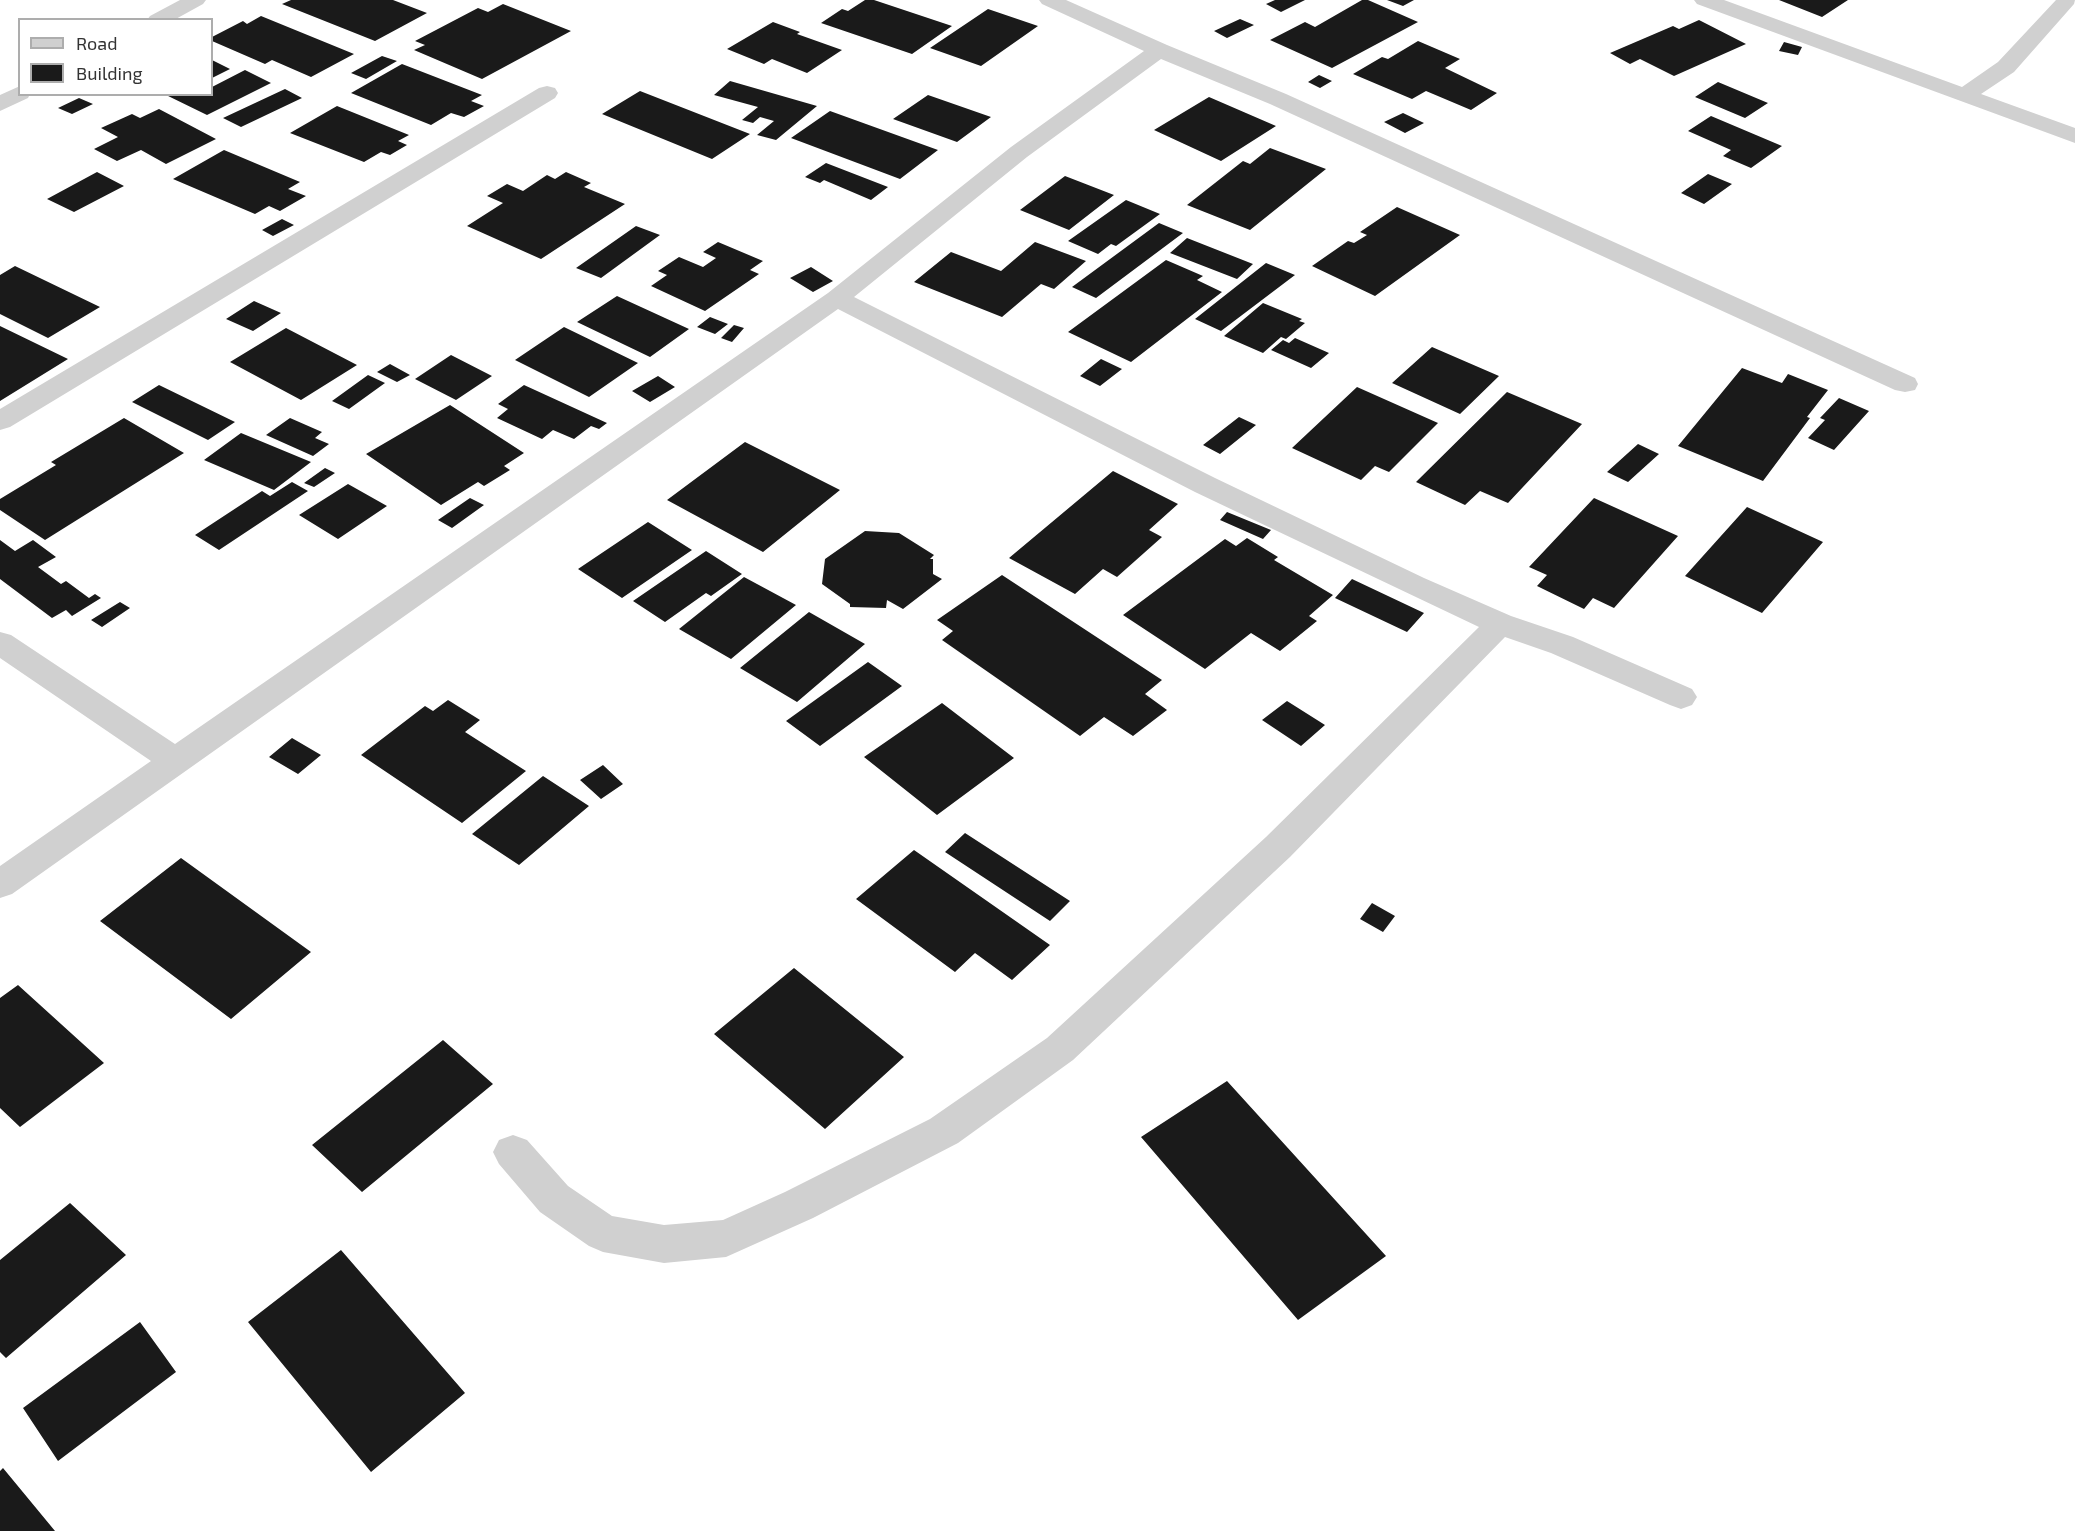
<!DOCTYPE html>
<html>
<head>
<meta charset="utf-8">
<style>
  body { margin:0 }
  #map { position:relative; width:2075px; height:1531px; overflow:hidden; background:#fff; font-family:"Exo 2",sans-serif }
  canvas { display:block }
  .legend { position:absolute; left:18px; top:18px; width:195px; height:78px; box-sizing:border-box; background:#fff; border:2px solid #adadad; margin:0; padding:8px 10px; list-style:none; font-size:18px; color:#333 }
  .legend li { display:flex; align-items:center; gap:12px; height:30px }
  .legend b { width:30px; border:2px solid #adadad }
</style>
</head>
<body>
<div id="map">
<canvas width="2075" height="1531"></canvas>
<ul class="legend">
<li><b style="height:8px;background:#d0d0d0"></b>Road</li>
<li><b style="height:16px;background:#1a1a1a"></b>Building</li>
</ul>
</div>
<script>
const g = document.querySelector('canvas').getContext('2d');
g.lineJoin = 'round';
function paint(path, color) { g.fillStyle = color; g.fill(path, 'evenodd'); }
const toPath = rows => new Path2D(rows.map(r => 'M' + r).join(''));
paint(toPath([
  [291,0,393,0,427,13,375,41,282,4],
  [865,0,874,0,952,26,912,54,821,23,842,9,848,11],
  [1275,0,1305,0,1281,12,1266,4],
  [1362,0,1368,0,1418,22,1332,68,1270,40,1305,22,1315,27],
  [1387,0,1414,0,1403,6],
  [1779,0,1848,0,1822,17],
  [503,4,571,31,482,79,414,50,425,45,415,41,478,8,488,12],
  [988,9,1038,26,981,66,930,48],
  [261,16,354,54,311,77,272,60,265,64,212,41,212,37,243,21,247,24],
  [1240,19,1254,25,1227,38,1214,31],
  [1699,20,1746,44,1674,76,1640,59,1630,64,1610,53,1673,26,1679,29],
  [773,22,800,32,797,34,842,50,807,73,772,59,764,64,727,49],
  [1418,41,1460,59,1445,68,1497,93,1471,110,1426,91,1412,99,1353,74,1382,57,1388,59],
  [1784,42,1802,47,1798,55,1779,51],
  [382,56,397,61,366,79,351,73],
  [212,60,230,69,212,78],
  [402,64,482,95,471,101,484,106,464,117,451,113,431,125,351,93],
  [245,70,271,83,207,115,164,94,212,94,212,87],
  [1319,75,1332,81,1320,88,1308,82],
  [730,81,817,106,776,140,757,135,774,121,760,117,753,123,742,120,758,107,714,95],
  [1718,82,1768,103,1745,118,1695,97],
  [285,89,302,98,241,127,223,118],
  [640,91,750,134,712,159,602,114],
  [928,95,991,117,957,142,893,119],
  [1209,97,1276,126,1221,161,1154,130],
  [79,98,93,104,72,114,58,108],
  [337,106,409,135,398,141,407,145,390,155,381,152,364,162,290,133],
  [159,109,216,139,166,164,141,150,117,161,94,149,118,137,101,128,132,114,140,118],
  [830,111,938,150,900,179,791,138],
  [1403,113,1424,123,1405,133,1384,122],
  [1711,116,1782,146,1751,168,1723,156,1731,150,1688,131],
  [1270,148,1326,169,1250,230,1187,205,1243,161,1250,164],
  [224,150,300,182,288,189,306,196,280,211,269,206,255,214,173,179],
  [826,163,888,187,871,200,824,180,820,183,805,177],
  [97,172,124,186,74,212,47,199],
  [566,172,591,183,584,187,625,204,541,259,467,226,503,203,487,196,507,184,523,191,547,175,555,179],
  [1708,174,1732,184,1704,204,1681,193],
  [1065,176,1114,195,1069,230,1020,210],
  [1126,200,1160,214,1116,246,1111,244,1098,254,1068,241],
  [1397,207,1460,235,1375,296,1312,266,1348,241,1354,243,1367,235,1360,232],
  [282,219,294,225,273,236,262,230],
  [1159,223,1183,233,1096,298,1072,287],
  [636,226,660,235,601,278,576,268],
  [1187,238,1253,264,1237,279,1170,253],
  [718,242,763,261,750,270,759,274,705,311,651,286,667,275,658,271,679,257,703,267,716,258,703,252],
  [1035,242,1086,261,1054,289,1041,284,1002,317,914,282,951,252,1001,271],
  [1166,260,1203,276,1197,280,1222,292,1131,362,1068,332],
  [1266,263,1295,275,1221,331,1195,319],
  [15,266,100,307,48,338,0,314,0,275],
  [811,267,833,281,813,292,790,278],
  [617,296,689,329,650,357,577,322],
  [254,301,281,313,253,331,226,319],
  [1263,303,1302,319,1299,321,1305,323,1286,339,1281,337,1263,353,1224,336],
  [710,317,728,324,715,334,697,327],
  [734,325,744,328,732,342,721,338],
  [0,326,68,359,0,401],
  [564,327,638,363,589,397,515,360],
  [286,328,357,365,301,400,230,362],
  [1295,338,1329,353,1311,368,1271,350,1283,340,1289,343],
  [1432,347,1499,376,1460,414,1392,383],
  [451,355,492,376,456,400,415,379],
  [1101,359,1122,369,1100,386,1080,376],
  [390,364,410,375,397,382,377,372],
  [1742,368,1782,383,1788,374,1828,390,1807,417,1810,418,1763,481,1678,446],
  [368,375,385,383,349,409,332,401],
  [658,376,675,387,650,402,632,391],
  [159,385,235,422,208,440,132,402],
  [524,385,607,423,599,429,591,426,574,439,553,430,542,439,497,418,508,409,498,404],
  [1357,387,1438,423,1389,472,1375,466,1361,480,1292,448],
  [1507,392,1582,424,1508,503,1480,491,1465,505,1416,482],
  [1839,398,1869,411,1834,450,1808,438,1825,420,1820,418],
  [450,405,524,453,504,466,510,470,484,486,478,482,441,505,366,454],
  [1239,417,1256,425,1220,454,1203,445],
  [124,418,184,453,45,540,0,510,0,499,56,465,51,462],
  [290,418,322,432,315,438,329,444,313,456,266,435],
  [241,433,311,462,274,490,204,460],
  [745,442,840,490,763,552,667,500],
  [1638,444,1659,454,1628,482,1607,472],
  [325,468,335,473,314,487,304,483],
  [1113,471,1178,504,1149,530,1162,537,1117,577,1103,569,1075,594,1009,558],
  [292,482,308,491,219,550,195,535,262,491,270,496],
  [348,484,387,506,338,539,299,515],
  [470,498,484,505,452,528,438,520],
  [1594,498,1678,536,1614,608,1593,598,1584,609,1537,586,1547,575,1529,567],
  [1747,507,1823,542,1762,613,1685,576],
  [1227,512,1271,530,1263,539,1220,520],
  [648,522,692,550,622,598,578,569],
  [865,531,899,533,934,555,930,559,933,559,933,574,942,579,903,609,887,600,886,608,850,607,850,604,822,584,825,559],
  [1247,538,1278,557,1274,560,1333,595,1309,616,1317,621,1280,651,1251,633,1205,669,1123,615,1225,539,1236,546],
  [0,540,15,551,33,540,56,557,38,567,61,584,66,581,89,598,95,594,101,598,72,616,66,610,52,618,0,579],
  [706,551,742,574,711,596,706,593,665,622,633,601],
  [1002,575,1162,680,1145,694,1167,710,1133,736,1104,717,1080,736,942,640,953,631,937,620],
  [744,577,796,605,731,659,679,629],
  [1352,579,1424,613,1407,632,1335,598],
  [120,602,130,608,102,627,91,620],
  [809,612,865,644,797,702,740,668],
  [868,662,902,686,820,746,786,721],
  [448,700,480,720,465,732,526,771,462,823,361,755,425,706,433,711],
  [1287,701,1325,725,1301,746,1262,720],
  [942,703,1014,758,937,815,864,757],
  [292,738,321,755,298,774,269,757],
  [603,765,623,784,601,799,580,780],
  [543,776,589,806,519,865,472,834],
  [965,833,1070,901,1050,921,945,852],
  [914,850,1050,945,1012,980,975,953,955,972,856,899],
  [181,858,311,952,231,1019,100,921],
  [1372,903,1395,916,1383,932,1360,919],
  [794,968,904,1057,825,1129,714,1034],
  [18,985,104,1063,20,1127,0,1108,0,998],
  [443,1040,493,1084,362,1192,312,1145],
  [1227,1081,1386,1256,1298,1320,1141,1137],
  [70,1203,126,1255,6,1358,0,1352,0,1260],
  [341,1250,465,1393,371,1472,248,1322],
  [140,1322,176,1372,58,1461,23,1408],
  [3,1468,55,1531,0,1531,0,1471]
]), '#1a1a1a');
paint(toPath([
  [180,0,206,0,203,4,174,20,147,20,150,16,180,0],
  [1039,0,1066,0,1167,45,1286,94,1915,378,1918,384,1915,390,1905,392,1895,390,1270,104,1161,59,1027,157,854,297,1215,478,1424,578,1511,616,1573,637,1692,689,1697,697,1692,705,1681,709,1670,705,1551,653,1505,637,1290,857,1073,1060,958,1143,813,1218,726,1257,664,1263,603,1252,589,1246,540,1212,499,1164,493,1152,499,1140,513,1135,527,1140,568,1186,612,1216,664,1225,723,1220,785,1192,930,1119,1047,1038,1266,837,1479,627,1195,492,838,309,12,894,0,898,0,866,151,761,0,658,0,632,11,635,175,744,828,293,1011,147,1144,51,1042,4,1039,0],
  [1694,0,1724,0,1962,87,1998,62,2056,0,2075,0,2074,4,2014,72,1981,94,2075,128,2075,143,1697,4,1694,0],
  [20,86,20,94,30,94,28,98,0,111,0,95,20,86],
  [547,86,555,88,558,93,555,98,10,427,0,430,0,409,539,88,547,86]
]), '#d0d0d0');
</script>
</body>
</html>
